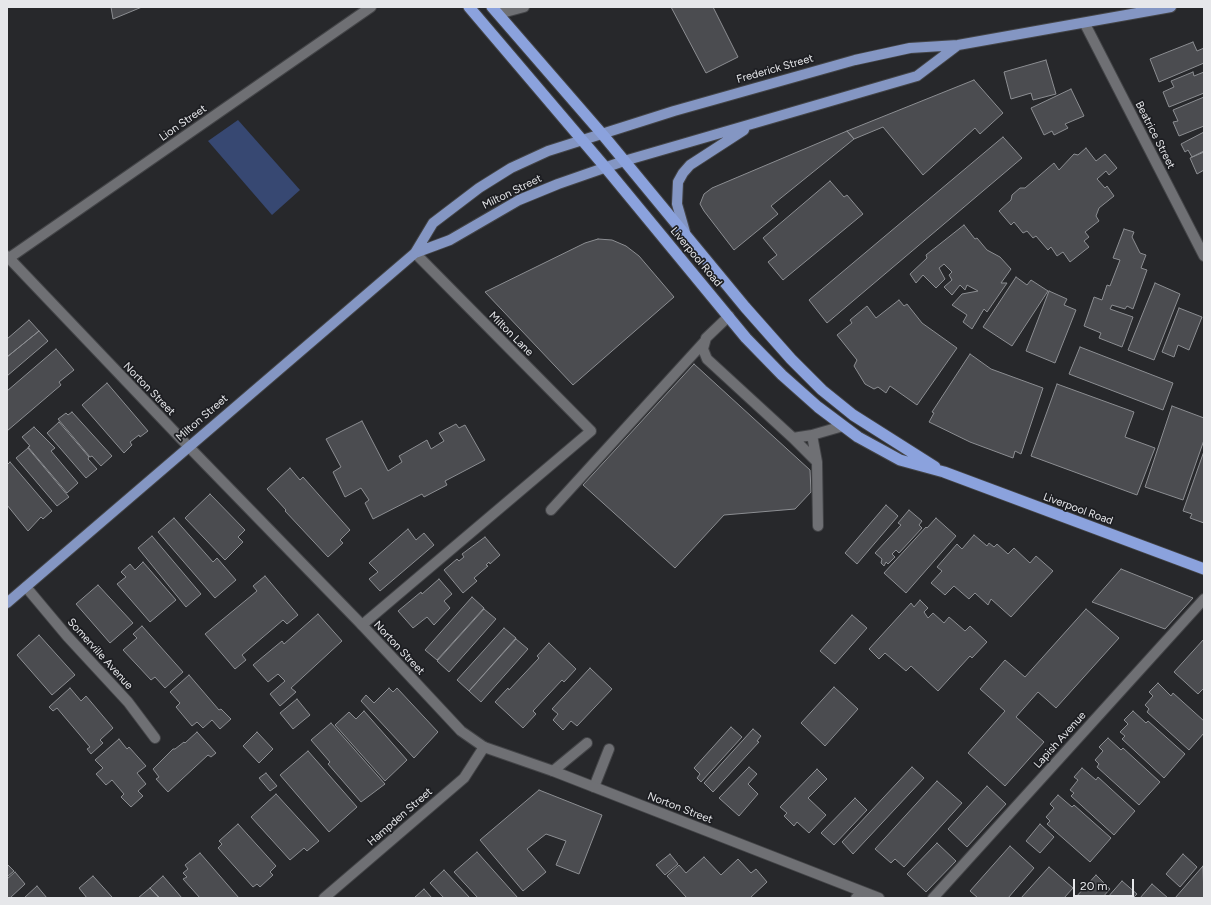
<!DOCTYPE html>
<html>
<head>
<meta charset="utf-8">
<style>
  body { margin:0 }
  #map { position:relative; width:1211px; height:905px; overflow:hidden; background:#27282b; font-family:Figtree,sans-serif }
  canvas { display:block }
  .frame { position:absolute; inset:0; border:8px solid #e6e7ea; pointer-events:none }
  .scale { position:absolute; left:1073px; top:879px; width:61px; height:18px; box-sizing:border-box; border:2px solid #e6e7ea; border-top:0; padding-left:5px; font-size:12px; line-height:14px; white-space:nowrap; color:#e6e7ea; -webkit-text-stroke:3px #1d1e22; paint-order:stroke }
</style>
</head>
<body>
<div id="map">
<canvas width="1211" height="905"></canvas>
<div class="frame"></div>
<div class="scale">20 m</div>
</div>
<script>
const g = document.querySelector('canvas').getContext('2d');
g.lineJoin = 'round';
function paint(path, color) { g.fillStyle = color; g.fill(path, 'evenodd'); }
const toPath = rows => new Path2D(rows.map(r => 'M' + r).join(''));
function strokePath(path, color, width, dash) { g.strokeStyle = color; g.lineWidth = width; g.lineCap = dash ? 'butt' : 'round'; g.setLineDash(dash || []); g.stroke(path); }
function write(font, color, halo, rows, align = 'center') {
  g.font = font + ' Figtree,sans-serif'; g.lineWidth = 3.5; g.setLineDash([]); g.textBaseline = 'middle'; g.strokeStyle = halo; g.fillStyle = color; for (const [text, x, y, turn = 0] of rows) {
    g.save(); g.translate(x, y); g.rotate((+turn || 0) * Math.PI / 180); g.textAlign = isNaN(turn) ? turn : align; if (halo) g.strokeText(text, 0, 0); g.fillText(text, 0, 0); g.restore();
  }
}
paint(toPath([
  [238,120,300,190,272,215,208,141]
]), '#374872');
const building = toPath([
  [111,7,142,7,113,19,111,7],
  [671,7,713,7,738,57,706,73,671,7],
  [1193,42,1197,51,1204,48,1204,63,1159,82,1150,59,1193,42],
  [1046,60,1056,94,1033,100,1031,93,1011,99,1004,72,1046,60],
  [1193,72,1194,76,1204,72,1204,93,1169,107,1163,92,1174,87,1171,81,1193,72],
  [974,80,1003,113,980,134,975,128,923,175,883,127,854,139,847,131,974,80],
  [1071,89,1084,116,1065,124,1068,128,1054,135,1052,131,1044,135,1031,108,1071,89],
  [1204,97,1204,126,1179,136,1173,122,1178,121,1173,110,1204,97],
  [847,131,854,139,771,206,778,214,734,250,704,211,700,204,704,194,712,188,847,131],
  [1204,132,1204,151,1192,157,1188,150,1185,152,1181,144,1204,132],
  [1003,137,1022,158,827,323,809,300,1003,137],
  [1086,148,1096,161,1105,154,1117,168,1109,175,1106,171,1097,179,1105,188,1107,186,1114,196,1099,208,1096,216,1099,221,1085,232,1089,237,1084,241,1089,247,1070,262,1063,252,1057,256,1051,247,1048,250,1036,236,1033,238,1027,231,1023,233,1014,222,1011,225,999,211,1011,200,1012,195,1020,188,1025,188,1054,163,1059,170,1074,154,1078,155,1086,148],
  [1204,152,1204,170,1197,174,1190,158,1204,152],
  [830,181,844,197,847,195,863,214,783,280,768,262,777,255,763,238,830,181],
  [964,225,975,239,977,238,987,250,1000,257,1011,269,1001,283,1007,283,987,312,984,309,972,329,963,322,967,315,952,305,962,294,978,291,967,285,965,290,960,285,952,295,944,287,952,280,949,275,952,272,944,264,939,268,945,279,936,288,923,275,916,283,910,274,927,258,926,255,964,225],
  [1124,229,1134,232,1132,237,1140,253,1146,255,1141,268,1147,270,1133,309,1127,306,1125,309,1112,305,1110,309,1133,317,1122,347,1099,338,1101,333,1084,326,1094,297,1102,300,1107,285,1110,286,1120,260,1113,258,1124,229],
  [598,239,612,240,626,246,639,256,674,297,573,385,485,292,585,243,598,239],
  [1016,277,1027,285,1031,280,1048,291,1012,346,983,327,1016,277],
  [1155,283,1180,294,1154,360,1128,350,1155,283],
  [1049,291,1067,299,1064,305,1076,310,1055,363,1026,351,1049,291],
  [899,300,904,306,907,304,922,323,957,348,917,405,890,386,886,393,878,387,874,389,865,384,854,366,857,360,837,335,852,323,850,320,867,306,876,318,899,300],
  [1179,308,1202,317,1189,350,1178,345,1174,357,1162,352,1179,308],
  [29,320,39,331,7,357,7,339,29,320],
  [39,331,48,341,7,376,7,357,39,331],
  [1080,347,1173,383,1163,410,1069,374,1080,347],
  [56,349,74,370,59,382,61,385,7,431,7,391,56,349],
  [970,354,991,369,1043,388,1021,454,1015,451,1013,458,970,442,929,422,934,413,932,412,970,354],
  [694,364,810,470,811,492,795,509,724,515,675,568,583,485,694,364],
  [107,383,148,431,140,437,139,435,130,442,132,445,124,453,82,405,107,383],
  [1057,384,1134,412,1125,437,1155,448,1137,495,1031,456,1057,384],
  [1172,406,1204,418,1204,440,1183,500,1145,487,1172,406],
  [72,412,112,456,101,466,92,456,90,457,58,419,66,413,68,415,72,412],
  [362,421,388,471,402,462,399,456,427,440,431,449,444,441,439,433,456,424,459,428,465,425,485,460,445,481,447,485,424,497,422,494,373,519,365,503,369,500,361,488,345,497,333,472,341,467,326,439,362,421],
  [59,422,89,457,88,459,97,469,86,478,47,433,59,422],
  [34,427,55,448,51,451,78,483,67,493,28,447,30,446,22,437,34,427],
  [28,448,69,497,57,506,16,458,28,448],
  [1203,454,1204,455,1204,523,1190,518,1192,514,1183,511,1203,454],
  [10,462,52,511,43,519,41,517,28,531,7,505,7,465,10,462],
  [290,468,300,480,303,477,350,530,340,540,343,543,328,557,285,511,286,510,267,489,290,468],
  [210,494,245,530,238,537,243,542,225,560,185,518,210,494],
  [886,505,898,516,857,564,845,553,886,505],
  [909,510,922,521,919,525,922,528,899,553,896,550,892,554,895,557,888,564,886,562,884,566,881,563,882,559,875,553,901,525,898,523,909,510],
  [174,518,213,562,217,558,236,580,215,598,158,532,174,518],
  [936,518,956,536,906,593,884,573,926,527,927,528,936,518],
  [408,529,416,540,424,533,434,545,380,591,369,579,378,572,369,563,408,529],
  [974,535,987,546,989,543,994,547,997,544,1008,554,1014,548,1030,563,1036,556,1053,571,1011,617,991,599,988,605,975,593,969,599,954,586,945,595,931,583,942,571,937,567,957,544,962,549,974,535],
  [152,536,201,594,186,607,138,548,152,536],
  [485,537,500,555,490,564,489,562,486,565,488,566,474,578,477,581,463,593,444,570,457,559,459,561,464,557,462,554,485,537],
  [143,562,176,600,150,622,117,584,126,577,121,572,130,564,135,570,143,562],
  [1121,569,1193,598,1165,629,1092,602,1121,569],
  [265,576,298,615,287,624,283,620,242,655,246,660,235,669,205,634,257,591,253,586,265,576],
  [439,579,452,594,444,601,450,608,434,625,427,617,413,628,398,611,421,592,422,594,439,579],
  [98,585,133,623,110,643,76,604,98,585],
  [472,597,484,608,437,660,425,650,472,597],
  [920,600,928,608,924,612,928,618,933,613,944,623,949,617,965,631,970,626,987,642,972,658,970,656,938,691,911,666,906,671,885,653,879,659,869,649,911,603,914,607,920,600],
  [484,609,496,619,449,672,437,661,484,609],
  [1086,609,1119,638,1056,708,1038,692,1016,717,1044,742,1005,786,968,753,1005,711,980,689,1005,660,1025,677,1086,609],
  [318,614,342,641,291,688,296,692,280,706,270,694,285,681,278,674,268,682,253,665,282,641,284,644,318,614],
  [852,615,867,628,835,664,820,651,852,615],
  [142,626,183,672,165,688,155,677,151,680,123,650,137,638,133,634,142,626],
  [504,628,516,638,469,691,457,680,504,628],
  [39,635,75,675,52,695,17,655,39,635],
  [516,639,528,649,481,702,469,691,516,639],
  [1204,639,1204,688,1198,694,1174,672,1204,639],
  [549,643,576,669,564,682,562,680,533,711,536,714,523,728,495,702,508,688,509,690,539,658,537,656,549,643],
  [590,668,612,689,577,726,571,721,563,730,553,720,558,714,552,709,590,668],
  [189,675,219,710,221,709,231,719,220,729,212,720,203,728,197,722,192,726,176,707,180,703,170,692,189,675],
  [1158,683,1171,696,1173,693,1204,721,1204,733,1189,750,1147,712,1149,709,1145,705,1153,696,1149,692,1158,683],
  [834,687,858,709,825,746,801,723,834,687],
  [70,688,81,701,86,696,113,728,100,740,103,743,91,754,87,749,90,747,57,708,53,711,49,707,70,688],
  [389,688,393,692,397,688,438,732,414,758,361,701,366,695,374,703,389,688],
  [297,699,310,715,293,729,280,713,297,699],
  [364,711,407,760,385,781,335,725,349,712,356,719,364,711],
  [1133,711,1146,723,1148,721,1185,754,1164,778,1122,739,1125,736,1120,732,1128,724,1124,720,1133,711],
  [331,723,385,784,361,802,328,764,330,762,311,740,331,723],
  [731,727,742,737,701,782,697,778,700,774,694,768,731,727],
  [753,729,761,736,757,741,759,742,713,792,704,783,753,729],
  [197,732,216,753,211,757,208,755,168,792,156,779,159,777,153,769,173,749,175,749,184,742,185,743,197,732],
  [257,732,273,749,259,763,243,746,257,732],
  [1108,738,1121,750,1123,748,1160,782,1139,805,1097,767,1099,764,1095,760,1103,751,1099,747,1108,738],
  [119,739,127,749,129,747,146,766,137,773,146,784,138,791,143,796,131,807,121,797,124,794,112,780,106,785,96,774,103,768,95,760,119,739],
  [308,751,357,807,329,832,280,775,308,751],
  [749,767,757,774,748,784,758,794,739,816,719,798,749,767],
  [912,767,924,778,853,854,842,842,912,767],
  [1082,768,1096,780,1098,777,1135,811,1114,835,1071,796,1074,793,1070,790,1078,780,1074,777,1082,768],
  [817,769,827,779,808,798,826,815,809,833,797,822,794,826,784,816,787,813,780,807,817,769],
  [266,773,277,786,270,791,259,778,266,773],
  [937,781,962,803,904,867,895,859,891,863,875,849,937,781],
  [987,786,1006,804,967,847,948,829,987,786],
  [539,790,602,815,579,874,556,865,566,841,546,834,527,849,546,872,523,891,480,840,539,790],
  [276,794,319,841,307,851,304,848,290,860,251,817,276,794],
  [1058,795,1072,807,1074,805,1111,838,1090,862,1047,824,1050,821,1046,817,1054,808,1050,804,1058,795],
  [855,798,867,810,834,845,821,833,855,798],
  [238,824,276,866,270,872,273,875,260,887,257,884,253,887,218,848,222,844,219,841,238,824],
  [1040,824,1054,837,1040,853,1026,841,1040,824],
  [937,843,956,861,926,892,907,874,937,843],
  [1010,846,1034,868,1008,898,978,898,970,891,1010,846],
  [477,852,518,898,478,898,454,872,477,852],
  [200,853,239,898,200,898,183,879,187,877,183,873,188,869,185,865,200,853],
  [670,854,678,864,665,875,656,865,670,854],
  [1183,854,1197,867,1180,887,1166,874,1183,854],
  [704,857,721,875,738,859,751,873,756,869,767,882,750,898,687,898,667,876,679,865,686,873,704,857],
  [7,864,14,871,7,877,7,864],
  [1203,866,1204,898,1175,898,1203,866],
  [1049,867,1073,888,1064,898,1021,898,1049,867],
  [444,870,470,898,444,898,430,883,444,870],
  [15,872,25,884,10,898,7,898,7,879,15,872],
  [1096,875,1110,889,1102,898,1075,898,1096,875],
  [93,876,112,897,112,898,87,898,79,888,93,876],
  [163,876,182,898,160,898,150,888,163,876],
  [1122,881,1137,894,1133,898,1107,898,1122,881],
  [1152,884,1168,898,1140,898,1152,884],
  [37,886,47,898,24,898,37,886],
  [150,888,159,898,138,898,150,888],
  [424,889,432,898,414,898,424,889]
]);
paint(building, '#4b4c50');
strokePath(building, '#8c8e92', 1);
const service = toPath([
  [729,316,706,338,703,349,707,359,793,438,812,435,843,426],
  [812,435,817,462,818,526],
  [793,438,817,462],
  [551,510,705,341],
  [362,625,591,431,415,253],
  [553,771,587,743],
  [594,787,609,749]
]);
const minor = toPath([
  [498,14,524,7],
  [1085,24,1204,256],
  [7,256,188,446],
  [9,258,371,7],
  [26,587,67,636,128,702,155,738],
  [324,898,464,778,484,747],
  [856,898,863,893],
  [933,898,1204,599]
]);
const secondary = toPath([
  [188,446,362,625,461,731,484,747,553,771,879,898]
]);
const primary = toPath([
  [685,232,677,204,678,182,683,173,690,165,744,130],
  [415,253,450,240,519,200,558,184,624,161,917,76,958,45],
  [7,603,415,253,433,223,479,188,511,168,548,151,674,111,855,60,910,48,958,45,1171,7]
]);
const trunk = toPath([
  [469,7,605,167,746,338,782,375,818,407,858,437,900,460,944,472,1204,569],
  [492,7,603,135,745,307,791,359,822,390,853,415,935,467]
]);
strokePath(service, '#434447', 12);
strokePath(minor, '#434447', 12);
strokePath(secondary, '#434447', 12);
strokePath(primary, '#434447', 12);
strokePath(trunk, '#434447', 13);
strokePath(service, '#6f7074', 10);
strokePath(minor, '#6f7074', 10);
strokePath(secondary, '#6f7074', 10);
strokePath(primary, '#8496c3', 10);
strokePath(trunk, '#8ba2dd', 11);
write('11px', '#e6e7ea', '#1d1e22', [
  ["Frederick Street",775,69,-16],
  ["Lion Street",183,123,-35],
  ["Beatrice Street",1155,135,63],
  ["Milton Street",512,192,-26],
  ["Liverpool Road",696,257,50],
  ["Milton Lane",511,334,45],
  ["Norton Street",149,389,46],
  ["Milton Street",202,418,-41],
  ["Liverpool Road",1078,509,20],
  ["Norton Street",399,648,47],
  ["Somerville Avenue",100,654,48],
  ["Lapish Avenue",1060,740,-48],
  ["Norton Street",680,808,21],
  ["Hampden Street",400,817,-41]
]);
</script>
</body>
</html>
